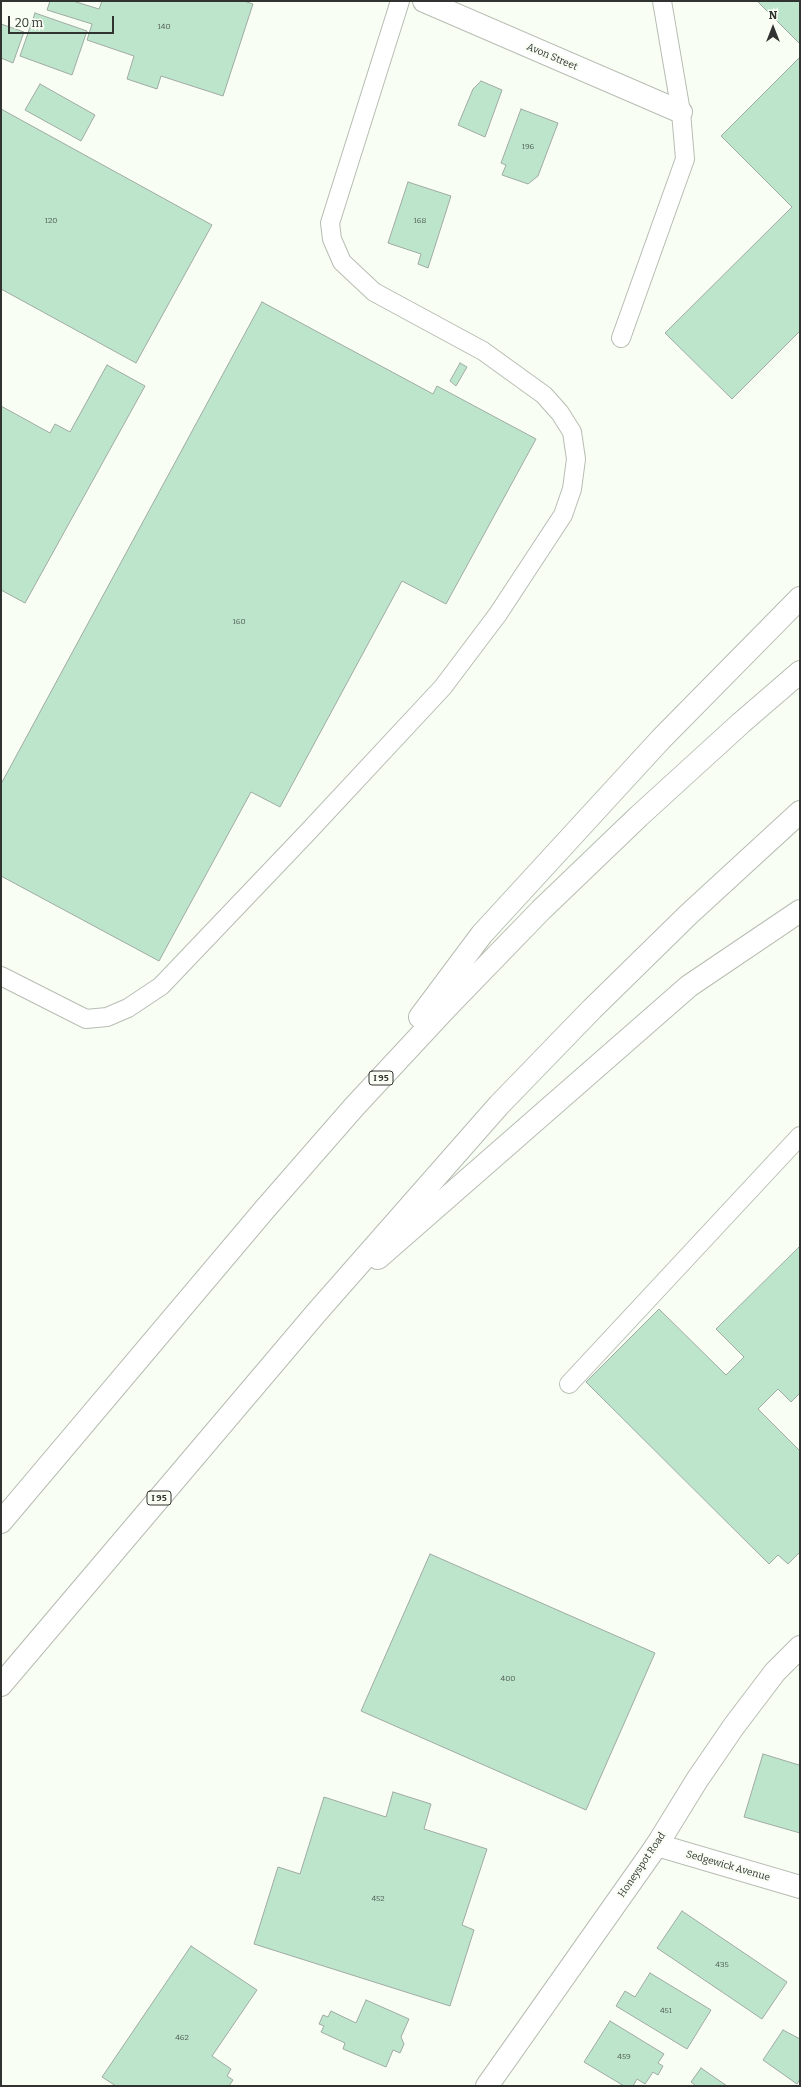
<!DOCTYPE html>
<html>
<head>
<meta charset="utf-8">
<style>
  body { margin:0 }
  #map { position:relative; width:801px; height:2087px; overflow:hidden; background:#f8fef4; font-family:Bitter,serif }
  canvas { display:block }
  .frame { position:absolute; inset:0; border:2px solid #30332f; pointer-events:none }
  .north { position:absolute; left:753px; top:8px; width:40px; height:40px; -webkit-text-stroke:3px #f8fef4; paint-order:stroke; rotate:0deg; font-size:11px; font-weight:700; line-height:16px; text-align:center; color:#30332f }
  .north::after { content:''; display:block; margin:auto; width:14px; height:18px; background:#30332f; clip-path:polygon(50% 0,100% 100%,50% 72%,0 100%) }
  .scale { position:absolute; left:8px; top:16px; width:106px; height:18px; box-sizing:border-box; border:2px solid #30332f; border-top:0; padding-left:5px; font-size:12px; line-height:14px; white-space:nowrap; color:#30332f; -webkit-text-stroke:3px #f8fef4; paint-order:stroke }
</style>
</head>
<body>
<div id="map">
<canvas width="801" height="2087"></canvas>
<div class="frame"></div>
<div class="north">N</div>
<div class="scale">20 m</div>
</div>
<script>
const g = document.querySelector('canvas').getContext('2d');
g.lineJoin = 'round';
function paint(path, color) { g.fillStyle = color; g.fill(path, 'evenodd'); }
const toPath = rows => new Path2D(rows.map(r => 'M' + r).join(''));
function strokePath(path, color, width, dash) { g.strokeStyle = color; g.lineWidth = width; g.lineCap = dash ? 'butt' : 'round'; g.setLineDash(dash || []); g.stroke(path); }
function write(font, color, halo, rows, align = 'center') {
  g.font = font + ' Bitter,serif'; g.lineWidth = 4; g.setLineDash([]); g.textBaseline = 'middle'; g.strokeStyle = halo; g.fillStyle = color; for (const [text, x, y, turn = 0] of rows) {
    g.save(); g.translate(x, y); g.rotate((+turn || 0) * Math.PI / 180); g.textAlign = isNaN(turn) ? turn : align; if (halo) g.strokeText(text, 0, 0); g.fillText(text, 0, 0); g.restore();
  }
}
const building = toPath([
  [50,1,73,1,99,9,102,1,244,1,253,4,223,96,161,76,157,89,127,79,134,56,87,40,92,24,47,10,50,1],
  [757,1,800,1,800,44,757,1],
  [35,13,87,31,72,75,20,56,35,13],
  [1,24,24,32,13,63,1,58,1,24],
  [800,57,800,331,732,399,665,333,792,207,721,136,800,57],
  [481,81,502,90,485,137,458,125,473,89,481,81],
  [40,84,95,115,81,141,25,110,40,84],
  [1,109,212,225,136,363,1,289,1,109],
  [521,109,558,123,538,176,528,184,502,175,506,165,501,163,521,109],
  [408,182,451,196,428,268,418,264,421,254,388,243,408,182],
  [262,302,433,394,437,386,536,439,446,604,402,581,280,807,251,792,159,961,1,876,1,784,262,302],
  [460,363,467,367,456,386,450,381,460,363],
  [107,365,145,386,25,603,1,590,1,406,50,433,55,424,70,432,107,365],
  [800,1246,800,1393,791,1402,778,1389,758,1409,800,1451,800,1552,788,1564,778,1555,769,1564,586,1382,659,1309,726,1375,744,1357,716,1329,800,1246],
  [430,1554,655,1653,586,1810,361,1711,430,1554],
  [763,1754,799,1765,800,1761,800,1833,744,1817,763,1754],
  [393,1792,431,1804,424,1829,487,1849,462,1925,474,1930,450,2006,254,1944,278,1867,300,1874,324,1797,386,1817,393,1792],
  [682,1911,787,1982,762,2019,657,1948,682,1911],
  [191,1946,257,1990,212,2056,231,2069,227,2076,233,2080,229,2086,116,2086,102,2077,191,1946],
  [650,1973,711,2010,687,2049,616,2006,625,1991,635,1997,650,1973],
  [366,2000,409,2019,401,2037,404,2044,400,2053,393,2050,386,2067,343,2049,345,2043,321,2032,324,2026,319,2024,323,2015,328,2017,331,2011,356,2023,366,2000],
  [610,2021,664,2054,658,2063,663,2066,658,2075,653,2072,645,2084,637,2079,633,2086,624,2086,584,2062,610,2021],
  [783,2030,800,2039,800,2079,797,2084,763,2060,783,2030],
  [701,2068,727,2086,696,2086,691,2082,701,2068]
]);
paint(building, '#bce5cc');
strokePath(building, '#a0aaa4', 1);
const service = toPath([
  [621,338,685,159,681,112,662,1],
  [1,976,86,1019,107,1017,128,1008,161,986,306,834,443,687,498,614,563,515,572,489,576,459,572,432,560,413,544,395,483,351,374,292,342,262,332,239,330,223,400,1],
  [569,1384,800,1136]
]);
const minor = toPath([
  [424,1,681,112],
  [657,1845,800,1887]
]);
const secondary = toPath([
  [487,2086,657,1845,697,1780,734,1726,775,1672,800,1647]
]);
const motorway = toPath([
  [420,1017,482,934,661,739,800,598],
  [378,1258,689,986,800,911],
  [1,1522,265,1209,354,1107,446,1008,541,910,639,816,741,723,800,672],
  [1,1685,317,1312,499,1105,592,1009,689,914,800,812]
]);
strokePath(service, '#b7bdb3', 20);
strokePath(minor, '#b7bdb3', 24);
strokePath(secondary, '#b7bdb3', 24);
strokePath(motorway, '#b7bdb3', 24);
strokePath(service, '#fff', 18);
strokePath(minor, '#fff', 22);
strokePath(secondary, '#fff', 22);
strokePath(motorway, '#fff', 22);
write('8px', '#536056', null, [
  ["140",164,27],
  ["196",528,147],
  ["120",51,221],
  ["168",420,221],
  ["160",239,622],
  ["400",508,1679],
  ["452",378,1899],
  ["435",722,1965],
  ["451",666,2011],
  ["462",182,2038],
  ["459",624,2057]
]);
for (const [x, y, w] of [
  [381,1078,24],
  [159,1498,24]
]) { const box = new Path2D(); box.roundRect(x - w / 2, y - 7, w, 14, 3); g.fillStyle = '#f8fef4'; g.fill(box); strokePath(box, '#30332f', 1); }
write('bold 9px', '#30332f', null, [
  ["I 95",381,1078],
  ["I 95",159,1498]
]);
write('10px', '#30332f', '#f8fef4', [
  ["Avon Street",552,57,23],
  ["Honeyspot Road",642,1865,-56],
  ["Sedgewick Avenue",728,1866,16]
]);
</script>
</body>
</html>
